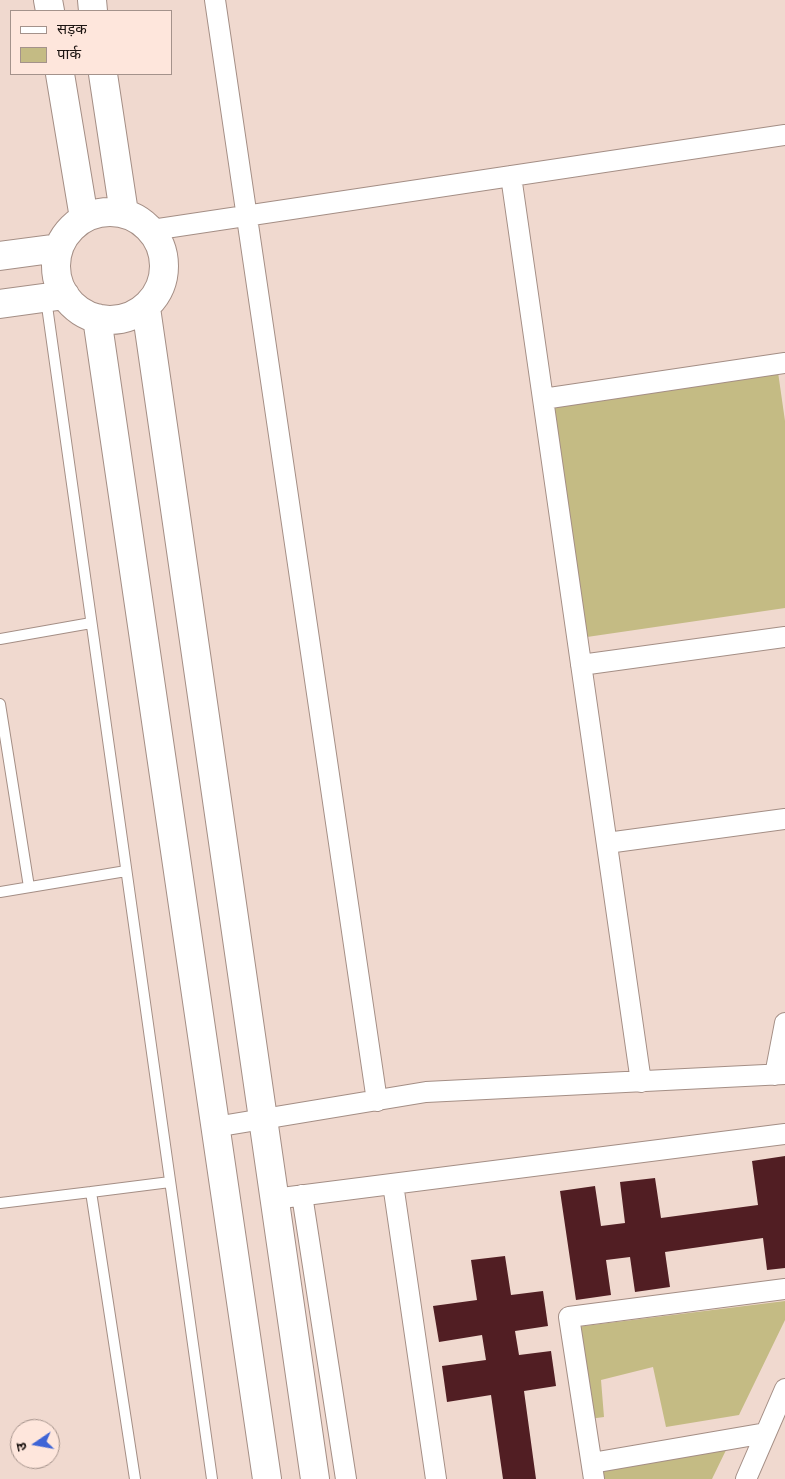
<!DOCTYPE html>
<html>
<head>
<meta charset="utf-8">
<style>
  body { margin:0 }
  #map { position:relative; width:785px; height:1479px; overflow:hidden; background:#f0d9cf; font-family:Helvetica,"Noto Sans Devanagari",sans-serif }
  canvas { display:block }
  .legend { position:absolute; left:10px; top:10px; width:162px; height:65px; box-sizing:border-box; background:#fee6dc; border:1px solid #a4928b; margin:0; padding:6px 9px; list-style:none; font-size:15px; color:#1d1512 }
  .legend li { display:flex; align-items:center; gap:10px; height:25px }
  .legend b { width:25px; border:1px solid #a4928b }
  .north { position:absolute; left:10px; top:1419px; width:50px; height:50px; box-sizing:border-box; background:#fee6dc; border:1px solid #a4928b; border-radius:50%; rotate:258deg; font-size:14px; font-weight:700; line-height:20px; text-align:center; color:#1d1512 }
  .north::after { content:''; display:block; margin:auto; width:18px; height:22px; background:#3e64d6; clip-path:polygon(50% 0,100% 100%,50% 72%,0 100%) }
</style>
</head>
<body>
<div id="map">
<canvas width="785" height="1479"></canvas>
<ul class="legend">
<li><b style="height:6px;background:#fff"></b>सड़क</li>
<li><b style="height:14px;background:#c4bb84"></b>पार्क</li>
</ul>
<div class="north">उ</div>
</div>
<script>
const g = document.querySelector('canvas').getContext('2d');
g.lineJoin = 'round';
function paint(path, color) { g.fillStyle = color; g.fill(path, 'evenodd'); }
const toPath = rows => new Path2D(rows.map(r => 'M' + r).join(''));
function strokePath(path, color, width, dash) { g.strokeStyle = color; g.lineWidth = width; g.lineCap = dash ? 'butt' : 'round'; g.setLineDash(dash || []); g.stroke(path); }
paint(toPath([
  [778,372,785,421,785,608,587,637,554,405],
  [785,1301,785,1320,739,1415,666,1427,653,1367,601,1380,604,1417,589,1419,576,1327],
  [728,1446,712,1479,601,1479,600,1472]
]), '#c4bb84');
paint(toPath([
  [785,1156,785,1268,767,1270,763,1238,665,1252,670,1287,635,1292,630,1257,606,1260,611,1295,576,1300,560,1191,595,1186,601,1226,625,1223,620,1182,655,1178,661,1218,758,1205,752,1161],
  [505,1256,511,1295,543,1291,548,1326,515,1331,519,1355,551,1351,556,1386,524,1391,536,1479,503,1479,491,1395,447,1402,442,1366,486,1360,482,1335,439,1342,433,1306,477,1300,471,1260]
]), '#511e23');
const lane = toPath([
  [46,299,212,1479],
  [0,639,91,623],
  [0,704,29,887],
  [0,892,126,871],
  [0,1203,91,1192],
  [135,1479,91,1192,170,1182]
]);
const street = toPath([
  [215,0,377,1101],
  [511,176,641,1082],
  [152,230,785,135],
  [543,399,785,363],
  [581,665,785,637],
  [607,843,785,819],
  [775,1075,785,1023],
  [215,1127,426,1092,785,1074],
  [393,1184,436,1479],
  [302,1195,346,1479],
  [274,1199,785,1134],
  [592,1463,766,1433],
  [594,1479,569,1317,785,1289],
  [746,1479,785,1389]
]);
const secondary = toPath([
  [48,0,50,11],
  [92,0,93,11],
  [60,74,84,218],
  [103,74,124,213],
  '56 266a54 54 0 1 1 108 0a54 54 0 1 1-108 0Z',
  [0,256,59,248],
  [0,304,65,295],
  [146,308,315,1479],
  [97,318,267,1479]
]);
strokePath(lane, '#a48e85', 12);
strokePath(street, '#a48e85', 22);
strokePath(secondary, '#a48e85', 30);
strokePath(lane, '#fff', 10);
strokePath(street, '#fff', 20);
strokePath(secondary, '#fff', 28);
</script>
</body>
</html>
